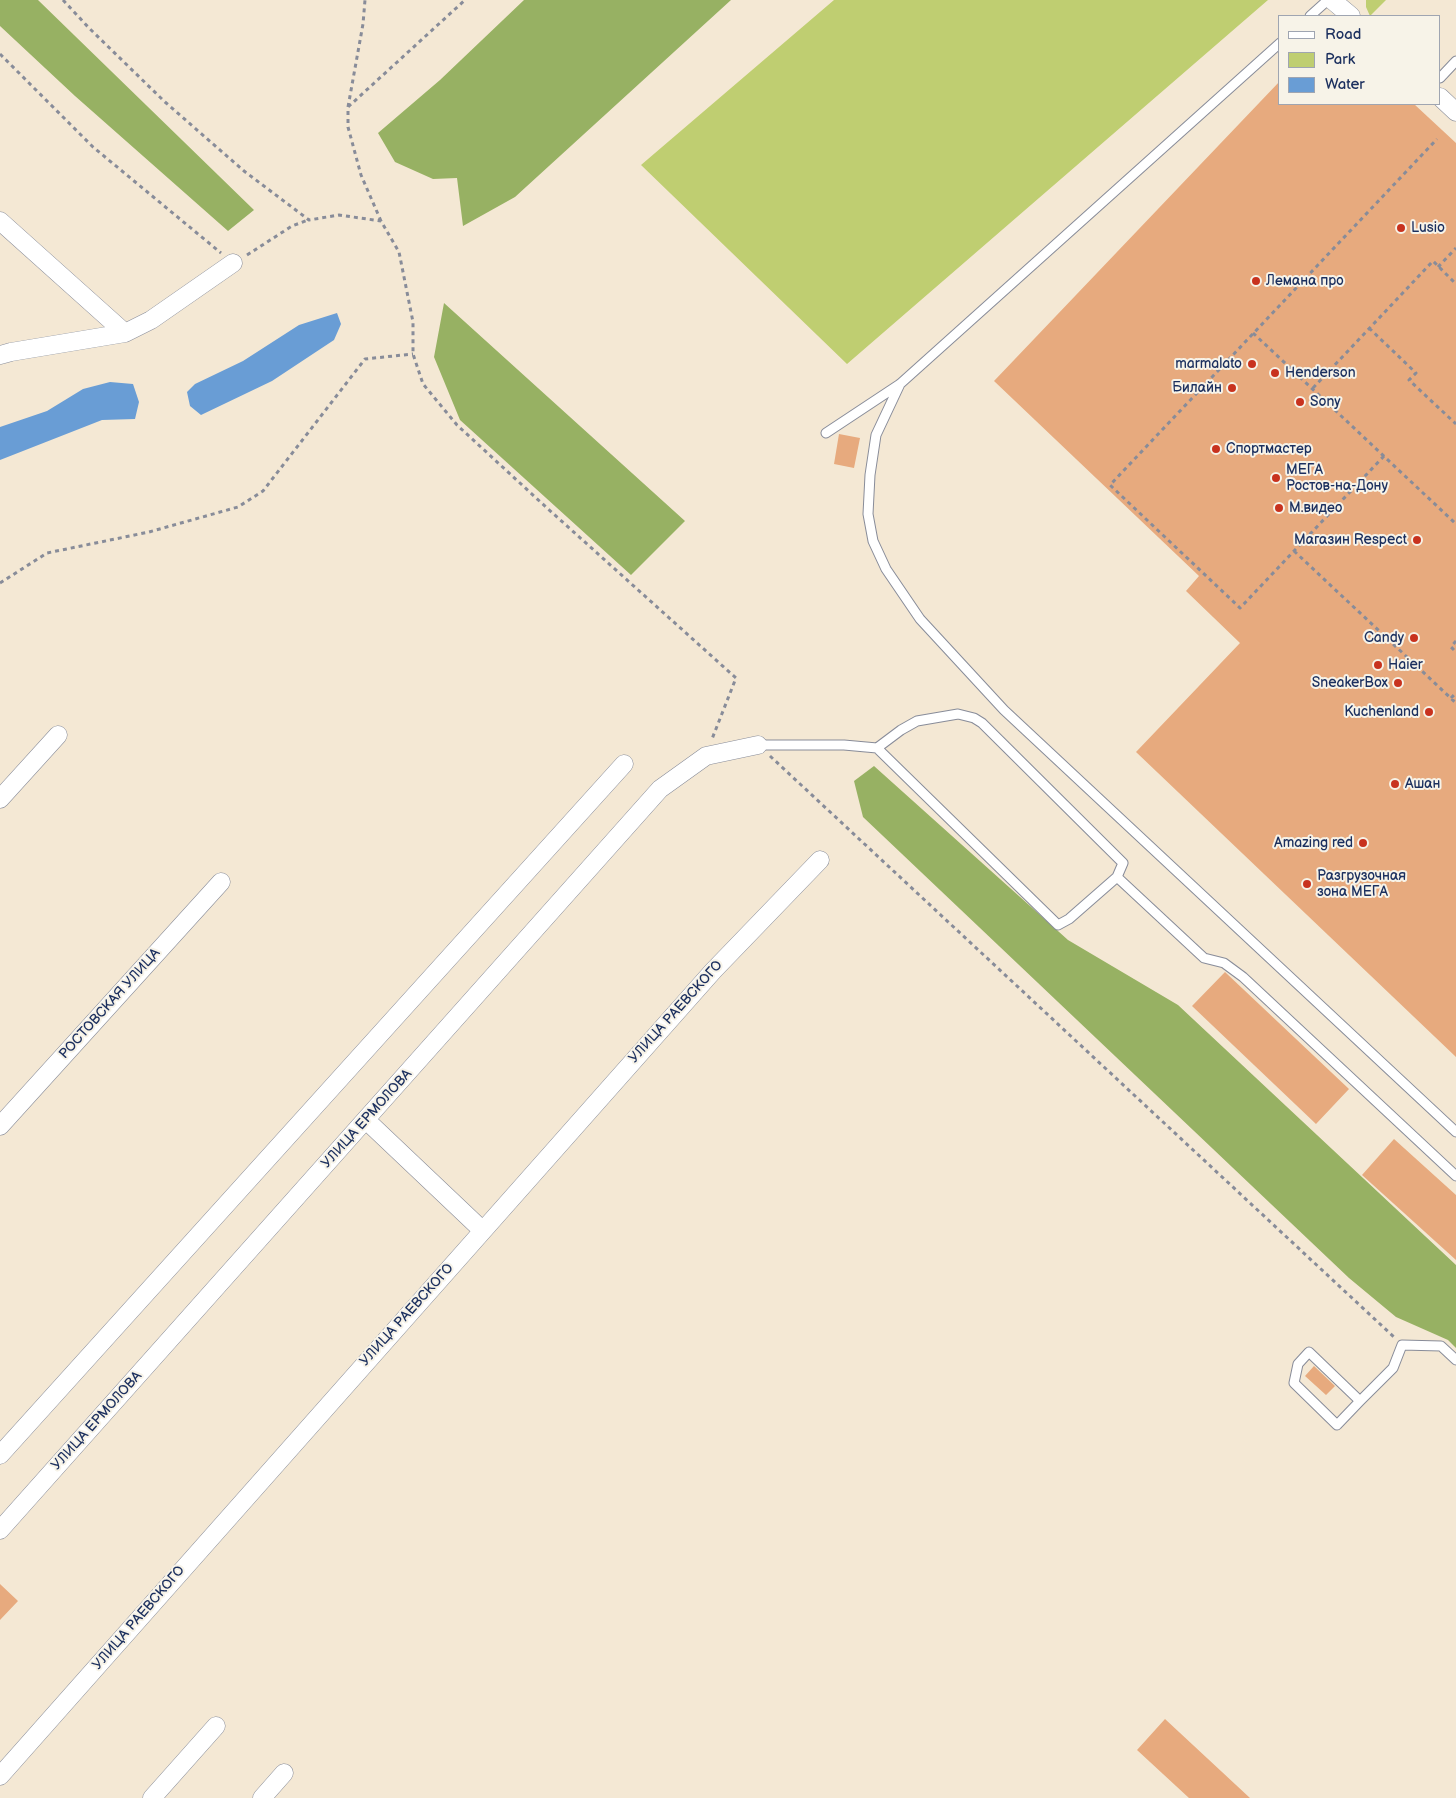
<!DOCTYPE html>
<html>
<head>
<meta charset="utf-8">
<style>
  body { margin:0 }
  #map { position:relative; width:1456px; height:1798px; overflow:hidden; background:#f4e8d4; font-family:"Balsamiq Sans",sans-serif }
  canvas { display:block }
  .legend { position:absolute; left:1278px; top:15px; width:162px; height:90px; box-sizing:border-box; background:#f7f3e8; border:1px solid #9fa5b1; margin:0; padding:6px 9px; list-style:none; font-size:15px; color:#1b2f5e }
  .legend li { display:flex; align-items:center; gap:10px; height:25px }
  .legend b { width:25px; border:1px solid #9fa5b1 }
</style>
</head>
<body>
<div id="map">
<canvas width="1456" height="1798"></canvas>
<ul class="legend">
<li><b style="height:6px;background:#fff"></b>Road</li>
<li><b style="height:14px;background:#bfce71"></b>Park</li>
<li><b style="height:14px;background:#699dd5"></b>Water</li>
</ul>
</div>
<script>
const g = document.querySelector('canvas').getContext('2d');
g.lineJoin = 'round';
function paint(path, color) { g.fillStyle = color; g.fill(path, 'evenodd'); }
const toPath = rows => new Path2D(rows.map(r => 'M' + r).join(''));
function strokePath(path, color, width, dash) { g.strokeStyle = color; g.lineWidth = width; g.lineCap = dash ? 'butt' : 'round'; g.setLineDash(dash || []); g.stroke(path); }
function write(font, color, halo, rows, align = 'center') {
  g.font = font + ' "Balsamiq Sans",sans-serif'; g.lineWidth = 4; g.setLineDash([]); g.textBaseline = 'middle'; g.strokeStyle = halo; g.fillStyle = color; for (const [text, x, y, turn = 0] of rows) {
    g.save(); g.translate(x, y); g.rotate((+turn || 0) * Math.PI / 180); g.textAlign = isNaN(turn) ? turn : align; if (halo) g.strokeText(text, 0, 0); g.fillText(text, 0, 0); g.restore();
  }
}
paint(toPath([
  [834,0,1268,0,847,364,641,165],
  [1366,0,1386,0,1370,16,1366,7]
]), '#bfce71');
paint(toPath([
  [0,0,38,0,254,210,228,231,75,96,0,26],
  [524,0,731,0,515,197,463,226,457,178,433,179,395,162,378,133,440,80],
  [444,303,685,521,631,575,460,420,434,357],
  [874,766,1068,940,1178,1005,1456,1265,1456,1348,1448,1340,1396,1317,1349,1278,863,817,854,781]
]), '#97b163');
paint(toPath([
  [337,313,341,324,334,340,272,381,201,415,190,406,187,392,195,384,243,361,299,325],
  [110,382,133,384,139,402,135,419,102,420,0,460,0,427,47,411,83,389]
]), '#699dd5');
paint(toPath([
  [1280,81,1280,104,1414,104,1456,143,1456,1057,1136,752,1240,643,1186,591,1199,576,994,381],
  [839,434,860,438,854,468,834,464],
  [1225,972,1349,1089,1316,1124,1192,1006],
  [1394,1139,1456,1195,1456,1260,1362,1175],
  [1314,1366,1335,1386,1326,1395,1305,1376],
  [0,1584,18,1601,0,1620],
  [1165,1719,1250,1798,1189,1798,1137,1750]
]), '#e7aa7e');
const service = toPath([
  [1310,16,1328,0],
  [1440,78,1456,61],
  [900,384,876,435,870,475,868,514,873,541,886,569,920,619,1004,710,1456,1132],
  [826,433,900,384,1280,43],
  [758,745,844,745,877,748,901,730,917,721,958,714,974,718,982,723,1123,863,1117,877,1204,958,1224,963,1243,977,1456,1176],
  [877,748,1058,925,1069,919,1117,877],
  [1360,1401,1309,1352,1298,1364,1294,1383,1337,1425,1360,1401,1393,1368,1402,1345,1441,1346,1456,1360]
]);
const minor = toPath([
  [1332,0,1351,16],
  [1440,97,1456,112],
  [0,221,125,333],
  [0,355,11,352,125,333,151,320,233,263],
  [0,799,58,735],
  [366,1120,482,1230],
  [0,1126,221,882],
  [0,1455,624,764],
  [0,1530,660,789,706,756,758,745],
  [0,1776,713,971,820,860],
  [152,1798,216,1726],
  [262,1798,284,1773]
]);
strokePath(service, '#888c99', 11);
strokePath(minor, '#888c99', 19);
strokePath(toPath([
  [63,0,89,28,165,102,244,171,309,220,339,215,381,221,399,252,413,322,413,354,423,384,457,425,547,508,736,678,712,739],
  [0,54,93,147,221,253],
  [348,107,363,24,365,0],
  [381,221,361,175,348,127,348,107,465,0],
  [247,255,292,226,308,220],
  [1438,267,1456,248],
  [1369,328,1416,373,1409,380,1456,424],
  [1253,333,1456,524],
  [1313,388,1433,261,1456,284],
  [1384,456,1240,608,1110,485,1437,139],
  [1294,551,1456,703],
  [0,583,47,553,149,532,238,507,263,491,365,359,413,354],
  [1456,641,1451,647,1456,652],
  [1451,698,1456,693],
  [770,756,1395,1338]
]), '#888c99', 3, [4, 4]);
strokePath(service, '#fff', 9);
strokePath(minor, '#fff', 18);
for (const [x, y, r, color] of [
  [1401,228,5,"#c8321e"],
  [1256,281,5,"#c8321e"],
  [1252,364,5,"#c8321e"],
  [1275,373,5,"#c8321e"],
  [1232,388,5,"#c8321e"],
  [1300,402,5,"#c8321e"],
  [1216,449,5,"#c8321e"],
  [1276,478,5,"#c8321e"],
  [1279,508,5,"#c8321e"],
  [1417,540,5,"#c8321e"],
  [1414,638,5,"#c8321e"],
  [1378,665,5,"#c8321e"],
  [1398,683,5,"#c8321e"],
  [1429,712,5,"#c8321e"],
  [1395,784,5,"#c8321e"],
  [1363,843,5,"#c8321e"],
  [1307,884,5,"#c8321e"]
]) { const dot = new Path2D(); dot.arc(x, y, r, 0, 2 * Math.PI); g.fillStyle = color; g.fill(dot); strokePath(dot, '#f7f3e8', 2); }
write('14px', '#1b2f5e', '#f7f3e8', [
  ["Lusio",1411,228],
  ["Лемана про",1266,281],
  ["marmalato",1242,364,"right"],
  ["Henderson",1285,373],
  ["Билайн",1222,388,"right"],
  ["Sony",1310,402],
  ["Спортмастер",1226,449],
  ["МЕГА",1286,470],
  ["Ростов-на-Дону",1286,486],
  ["М.видео",1289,508],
  ["Магазин Respect",1407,540,"right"],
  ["Candy",1404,638,"right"],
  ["Haier",1388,665],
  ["SneakerBox",1388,683,"right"],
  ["Kuchenland",1419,712,"right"],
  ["Ашан",1405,784],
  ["Amazing red",1353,843,"right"],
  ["Разгрузочная",1317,876],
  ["зона МЕГА",1317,892]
], 'left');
write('14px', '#1b2f5e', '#f7f3e8', [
  ["РОСТОВСКАЯ УЛИЦА",110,1004,-48],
  ["УЛИЦА РАЕВСКОГО",676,1012,-48],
  ["УЛИЦА ЕРМОЛОВА",367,1119,-48],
  ["УЛИЦА РАЕВСКОГО",407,1315,-48],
  ["УЛИЦА ЕРМОЛОВА",97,1421,-48],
  ["УЛИЦА РАЕВСКОГО",139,1618,-49]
]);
</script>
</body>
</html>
